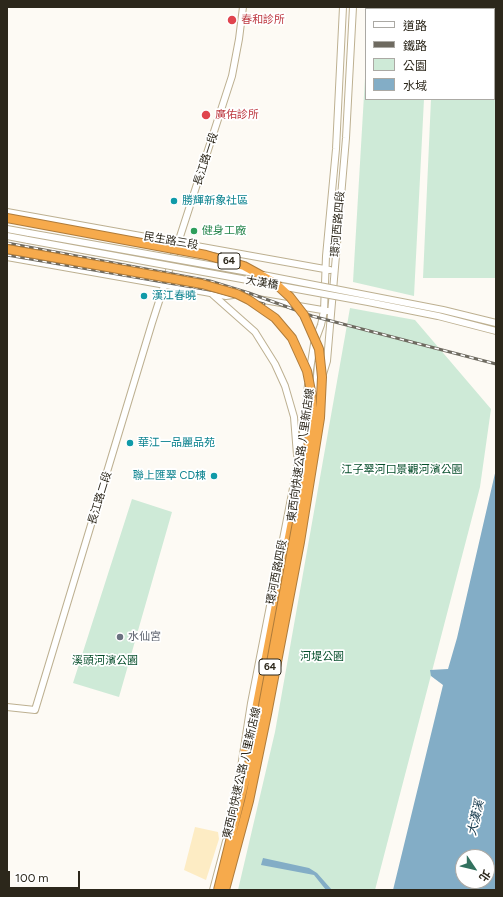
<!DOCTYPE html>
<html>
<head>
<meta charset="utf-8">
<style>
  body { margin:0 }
  #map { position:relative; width:503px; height:897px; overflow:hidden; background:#fdfaf4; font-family:Figtree,"Noto Sans TC",sans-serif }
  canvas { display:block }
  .frame { position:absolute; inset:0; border:8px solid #2c271b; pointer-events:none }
  .legend { position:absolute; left:365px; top:8px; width:130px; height:92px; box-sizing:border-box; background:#fff; border:1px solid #aba9a4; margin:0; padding:5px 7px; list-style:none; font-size:12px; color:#2c271b }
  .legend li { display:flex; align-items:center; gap:8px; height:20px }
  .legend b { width:20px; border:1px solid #aba9a4 }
  .north { position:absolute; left:455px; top:849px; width:40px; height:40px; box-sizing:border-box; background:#fff; border:1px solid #aba9a4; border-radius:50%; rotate:125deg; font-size:11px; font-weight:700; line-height:16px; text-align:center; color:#2c271b }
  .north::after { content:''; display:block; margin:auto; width:14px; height:18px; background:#33725f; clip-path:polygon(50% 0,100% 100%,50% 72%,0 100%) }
  .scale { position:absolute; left:8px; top:871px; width:72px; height:18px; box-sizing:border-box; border:2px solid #2c271b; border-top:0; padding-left:5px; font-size:12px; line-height:14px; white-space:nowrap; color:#2c271b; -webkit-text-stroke:3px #fff; paint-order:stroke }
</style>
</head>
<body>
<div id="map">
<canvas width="503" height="897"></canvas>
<div class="frame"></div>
<ul class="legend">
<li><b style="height:5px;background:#fff"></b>道路</li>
<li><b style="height:5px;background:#6e6a60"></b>鐵路</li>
<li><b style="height:11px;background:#ceead7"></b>公園</li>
<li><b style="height:11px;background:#83adc6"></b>水域</li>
</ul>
<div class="north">北</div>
<div class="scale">100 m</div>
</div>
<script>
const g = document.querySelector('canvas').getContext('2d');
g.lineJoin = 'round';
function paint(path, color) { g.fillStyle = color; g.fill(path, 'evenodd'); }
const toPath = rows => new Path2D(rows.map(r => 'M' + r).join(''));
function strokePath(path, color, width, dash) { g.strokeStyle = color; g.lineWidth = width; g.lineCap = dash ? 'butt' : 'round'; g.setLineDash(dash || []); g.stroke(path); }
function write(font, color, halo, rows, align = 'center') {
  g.font = font + ' Figtree,"Noto Sans TC",sans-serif'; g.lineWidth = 3.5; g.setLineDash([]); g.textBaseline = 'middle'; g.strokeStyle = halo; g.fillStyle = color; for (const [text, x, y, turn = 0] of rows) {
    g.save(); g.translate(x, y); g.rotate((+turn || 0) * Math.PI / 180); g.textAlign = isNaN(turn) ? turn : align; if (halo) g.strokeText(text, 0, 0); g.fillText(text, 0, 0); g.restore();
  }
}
paint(toPath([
  [195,827,218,832,219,839,206,880,184,870]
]), '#fdecc4');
paint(toPath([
  [435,7,496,7,496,278,423,278,431,99,494,99,494,9,435,9],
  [366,61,366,99,424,99,414,296,353,282],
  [350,308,415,320,491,409,480,487,375,890,238,890,275,732],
  [132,499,172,512,119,697,73,683]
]), '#ceead7');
paint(toPath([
  [496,469,496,890,393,890,443,685,431,676,430,670,448,669,457,638],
  [463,857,487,857,487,881,463,881],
  [263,858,309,868,317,873,332,890,326,890,314,875,261,865]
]), '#83adc6');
const secondary = toPath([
  [7,212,330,270],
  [7,229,29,233],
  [7,236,28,240],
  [7,257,205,292,226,296,233,295],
  [211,293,255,332,275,364,285,386,294,417,297,455],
  [246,297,328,311],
  [323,374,327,361,346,138,353,7],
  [309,376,314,344,321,325,324,311,326,256,336,149,343,7],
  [315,400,318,364],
  [7,707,35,710,152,323,232,76,239,39,243,7],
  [236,799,251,703,302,442,308,385],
  [213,890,226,841]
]);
const highway = toPath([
  [245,751,252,730,299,485]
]);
strokePath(secondary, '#bdb091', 8);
strokePath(highway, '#af7c3b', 10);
strokePath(secondary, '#fff', 6);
strokePath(highway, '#f6aa4c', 8);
const rail = toPath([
  [7,243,210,281,249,293,312,316,496,364],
  [7,255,215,291,264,304]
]);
strokePath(rail, '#6e6a60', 3);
strokePath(rail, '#fff', 1.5, [4.5]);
const secondaryBridge = toPath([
  [29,233,254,273],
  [28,240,368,302,438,316,496,331],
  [263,275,443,310,496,323]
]);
const highwayBridge = toPath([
  [7,218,206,255,244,266,275,283,290,297,304,315,319,349,322,377,320,418,300,542,267,714,249,801,225,890],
  [7,249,202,284,237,294,249,300,275,318,292,338,307,371,311,391,313,413,298,517,262,711,218,890]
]);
strokePath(secondaryBridge, '#bdb091', 8, []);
strokePath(highwayBridge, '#af7c3b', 10, []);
strokePath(secondaryBridge, '#fff', 6);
strokePath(highwayBridge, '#f6aa4c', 8);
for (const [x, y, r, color] of [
  [232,20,5,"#e0444e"],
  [206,115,5,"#e0444e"],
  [174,201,4,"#0f9aa8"],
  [194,231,4,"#2e9e5b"],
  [144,296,4,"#0f9aa8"],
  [130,443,4,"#0f9aa8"],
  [214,476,4,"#0f9aa8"],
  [120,637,4,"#6b7280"]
]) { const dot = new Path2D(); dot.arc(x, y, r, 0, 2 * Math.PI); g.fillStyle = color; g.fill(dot); strokePath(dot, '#fff', 1.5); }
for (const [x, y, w] of [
  [229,261,22],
  [270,667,22]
]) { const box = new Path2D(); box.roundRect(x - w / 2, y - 8, w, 16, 3); g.fillStyle = '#fff'; g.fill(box); strokePath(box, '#2c271b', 1); }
write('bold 10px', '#2c271b', null, [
  ["64",229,261],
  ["64",270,667]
]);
write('11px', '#be3a42', '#fff', [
  ["春和診所",241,20],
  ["廣佑診所",215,115]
], 'left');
write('11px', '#2c271b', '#fff', [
  ["長江路一段",206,159,-72],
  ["環河西路四段",338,224,-85],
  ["民生路三段",171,241,10],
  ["大漢橋",262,283,10],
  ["東西向快速公路 八里新店線",301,455,-82],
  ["長江路二段",100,498,-73],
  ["環河西路四段",277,572,-79],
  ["東西向快速公路 八里新店線",242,773,-77]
]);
write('11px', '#0d838f', '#fff', [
  ["勝輝新象社區",182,201],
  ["漢江春曉",152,296],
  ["華江一品麗品苑",138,443],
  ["聯上匯翠 CD棟",206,476,"right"]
], 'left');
write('11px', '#27864d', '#fff', [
  ["健身工廠",202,231]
], 'left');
write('11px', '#064e2b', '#fff', [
  ["江子翠河口景觀河濱公園",402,470],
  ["河堤公園",322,657],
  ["溪頭河濱公園",105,661]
]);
write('11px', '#5b616d', '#fff', [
  ["水仙宮",128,637]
], 'left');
write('italic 12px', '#0f3346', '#fff', [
  ["大漢溪",476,818,-77]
]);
</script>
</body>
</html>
